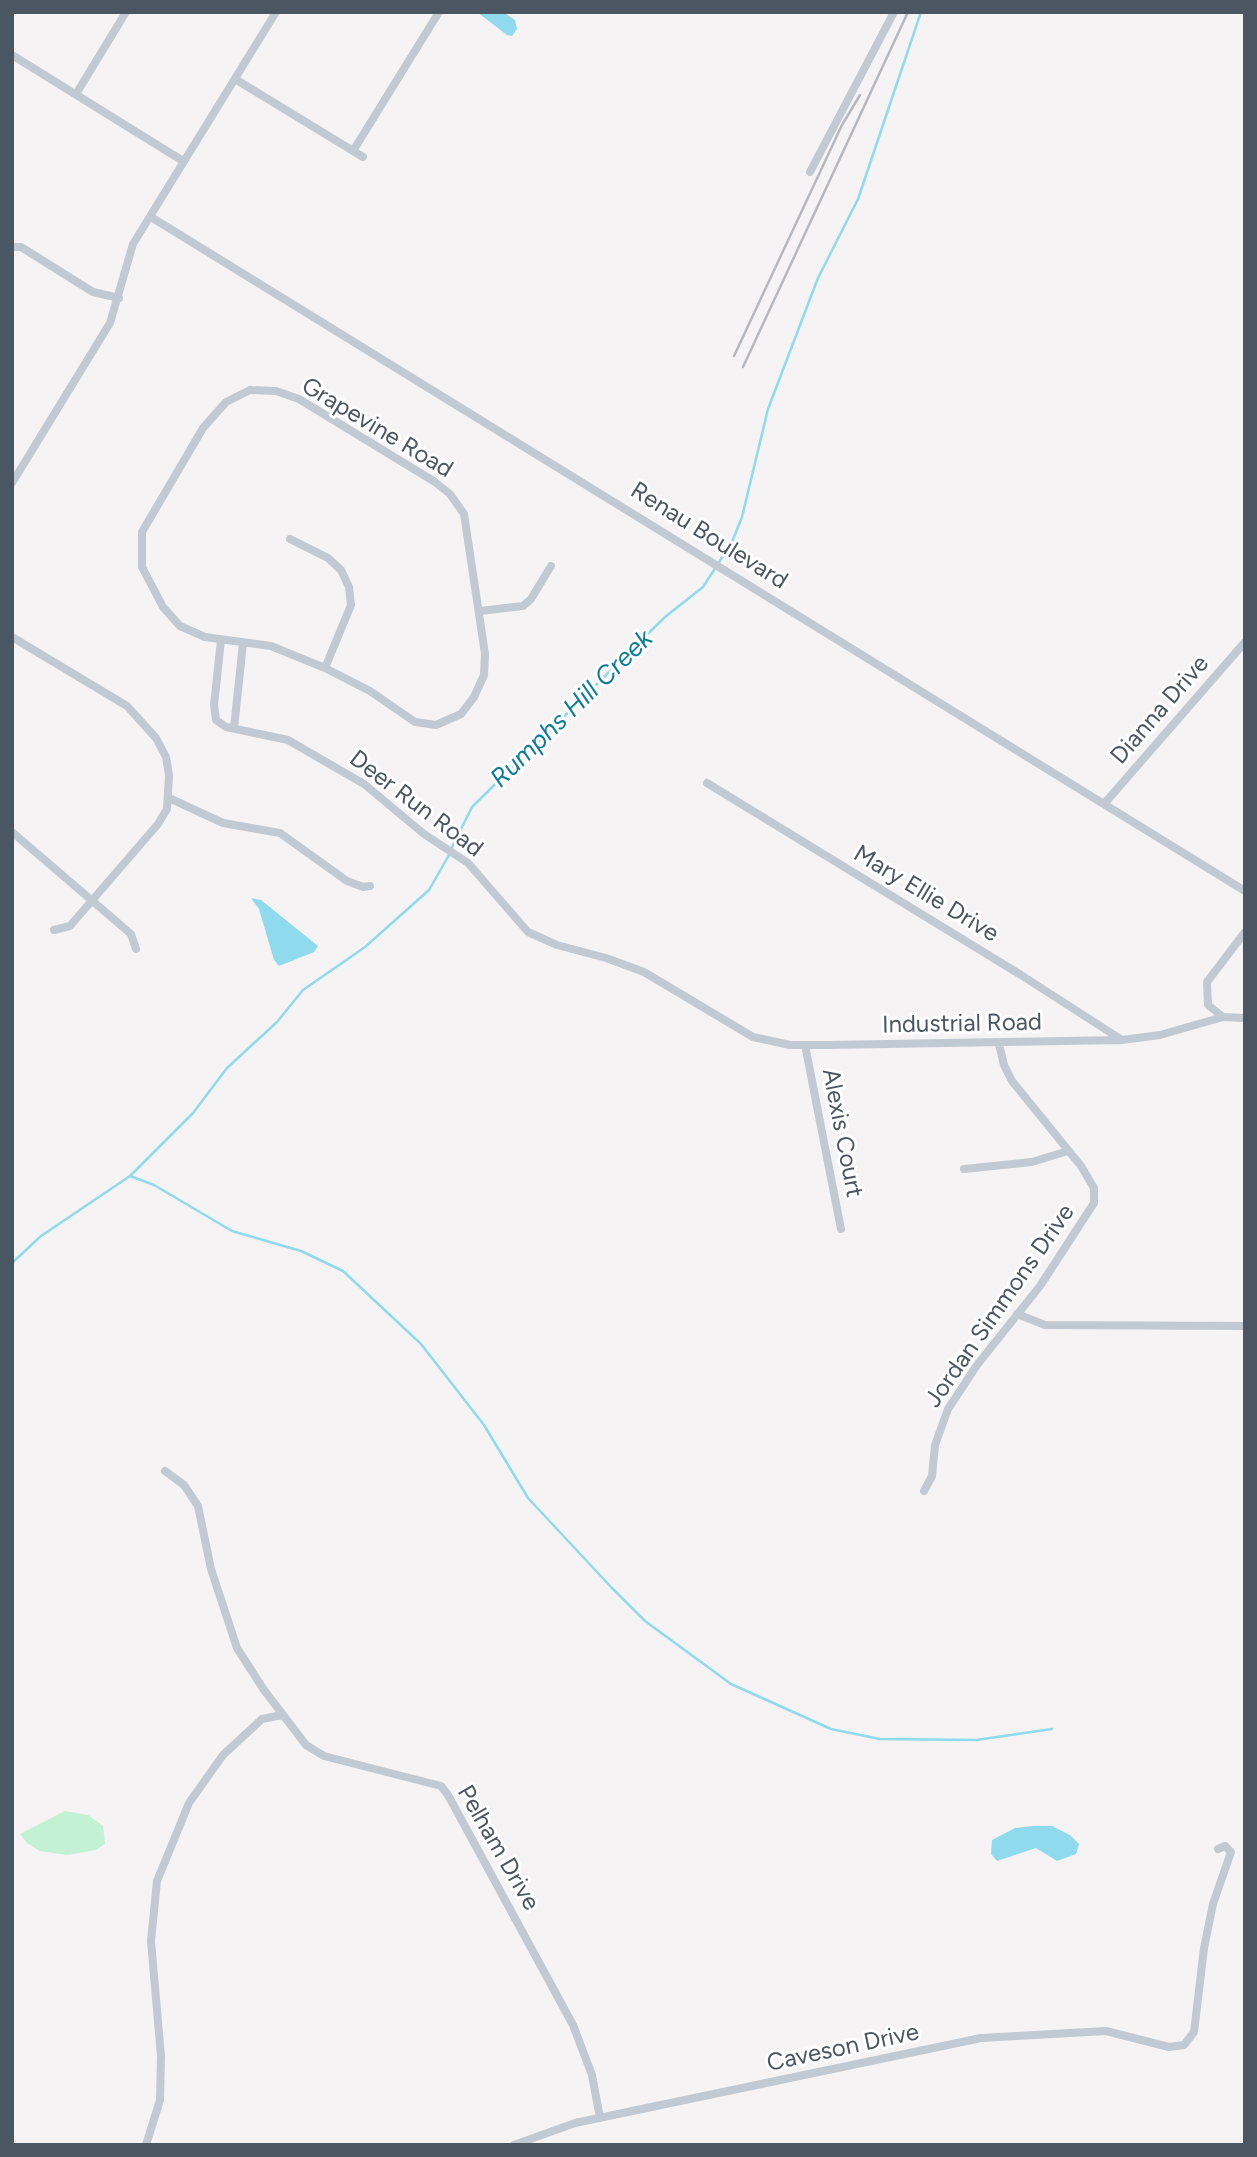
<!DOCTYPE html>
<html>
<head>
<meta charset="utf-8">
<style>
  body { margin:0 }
  #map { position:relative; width:1257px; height:2157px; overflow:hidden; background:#f5f3f3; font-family:Figtree,sans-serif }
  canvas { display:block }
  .frame { position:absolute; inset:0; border:14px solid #4a5661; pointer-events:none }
</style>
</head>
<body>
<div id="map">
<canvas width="1257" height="2157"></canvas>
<div class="frame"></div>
</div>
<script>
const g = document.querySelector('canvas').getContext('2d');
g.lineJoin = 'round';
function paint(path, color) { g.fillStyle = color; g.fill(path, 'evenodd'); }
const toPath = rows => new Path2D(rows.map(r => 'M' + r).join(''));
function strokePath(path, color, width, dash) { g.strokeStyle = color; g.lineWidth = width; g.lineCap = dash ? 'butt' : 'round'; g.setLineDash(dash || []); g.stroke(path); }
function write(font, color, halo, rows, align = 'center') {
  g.font = font + ' Figtree,sans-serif'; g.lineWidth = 6; g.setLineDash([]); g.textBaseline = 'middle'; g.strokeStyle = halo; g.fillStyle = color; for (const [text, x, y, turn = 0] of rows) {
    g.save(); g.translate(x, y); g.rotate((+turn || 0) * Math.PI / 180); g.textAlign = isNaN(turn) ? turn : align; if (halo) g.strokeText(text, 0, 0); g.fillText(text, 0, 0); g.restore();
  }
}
paint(toPath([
  [65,1811,88,1815,103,1826,105,1844,96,1850,67,1855,40,1851,27,1843,20,1834]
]), '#c3f1d5');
paint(toPath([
  [477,12,503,12,515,20,517,29,512,36,507,35],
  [251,898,261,900,318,946,314,952,279,966,274,960,259,909],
  [1033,1826,1052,1826,1070,1835,1079,1844,1076,1854,1057,1861,1036,1848,997,1861,991,1854,992,1840,1015,1828]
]), '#90daee');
strokePath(toPath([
  [451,849,472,807,665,617,703,587,732,542,742,517,768,409,818,278,858,199,921,12],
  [130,1176,154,1185,232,1231,301,1251,343,1271,421,1344,484,1425,528,1498,611,1587,645,1621,731,1684,831,1729,880,1739,976,1740,1052,1729],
  [12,1263,41,1236,130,1176,193,1113,227,1068,277,1022,303,990,365,947,429,890,449,855]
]), '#90daee', 2.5);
strokePath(toPath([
  [12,55,183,161],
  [235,79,363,157],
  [76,94,126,12],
  [353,151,439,12],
  [810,172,894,12],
  [151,217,1245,891],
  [12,247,21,247,93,292,119,298],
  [250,390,276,391,299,399,435,482,450,494,464,514,485,654,484,675,474,697,461,714,436,725,415,722,370,691,325,668,271,646,205,637,180,626,163,607,142,567,142,532,203,428,226,402,250,390],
  [12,483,110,323,133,244,276,12],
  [290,539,328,558,341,570,349,587,351,605,325,668],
  [480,611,523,606,531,599,551,566],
  [12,637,127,706,156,738,166,757,169,775,167,809,158,824,70,926,54,930],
  [221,640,214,705,216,720,226,727,288,740,364,784,424,834,468,863,528,932,557,945,606,958,644,972,753,1037,790,1045,828,1045,1122,1040,1160,1035,1223,1017],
  [234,728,243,643],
  [707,783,1021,975,1122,1040],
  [169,798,223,823,280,833,347,881,363,887,370,886],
  [1104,804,1245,642],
  [12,832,131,934,136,949],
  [1245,932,1207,982,1208,1005,1223,1017,1245,1018],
  [805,1045,841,1229],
  [964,1169,1032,1162,1068,1151],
  [1017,1314,1045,1325,1245,1326],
  [165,1471,184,1485,198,1506,211,1569,237,1648,264,1690,306,1745,324,1756,441,1786,448,1795,573,2025,592,2075,600,2118],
  [924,1491,932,1476,935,1445,948,1409,977,1365,1040,1286,1094,1203,1094,1188,1081,1166,1012,1081,1004,1065,999,1044],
  [146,2145,160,2100,161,2056,151,1941,157,1881,189,1803,223,1755,262,1719,282,1715],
  [514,2145,575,2123,981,2038,1106,2031,1169,2047,1184,2045,1194,2032,1204,1948,1213,1904,1231,1852,1225,1846,1218,1849]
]), '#c1cad2', 8);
strokePath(toPath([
  [734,356,842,125,860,95],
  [743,367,908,12]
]), '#b5b8bd', 2.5);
write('24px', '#4a5661', '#fff', [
  ["Grapevine Road",377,428,31],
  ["Renau Boulevard",709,536,32],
  ["Dianna Drive",1160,710,-49],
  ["Deer Run Road",416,804,37],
  ["Mary Ellie Drive",926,894,31],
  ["Industrial Road",962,1024,-1],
  ["Alexis Court",842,1133,79],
  ["Jordan Simmons Drive",1000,1306,-55],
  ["Pelham Drive",498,1848,60],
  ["Caveson Drive",843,2048,-12]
]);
write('italic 26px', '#0c7c9b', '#fff', [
  ["Rumphs Hill Creek",572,709,-44]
]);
</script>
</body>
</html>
